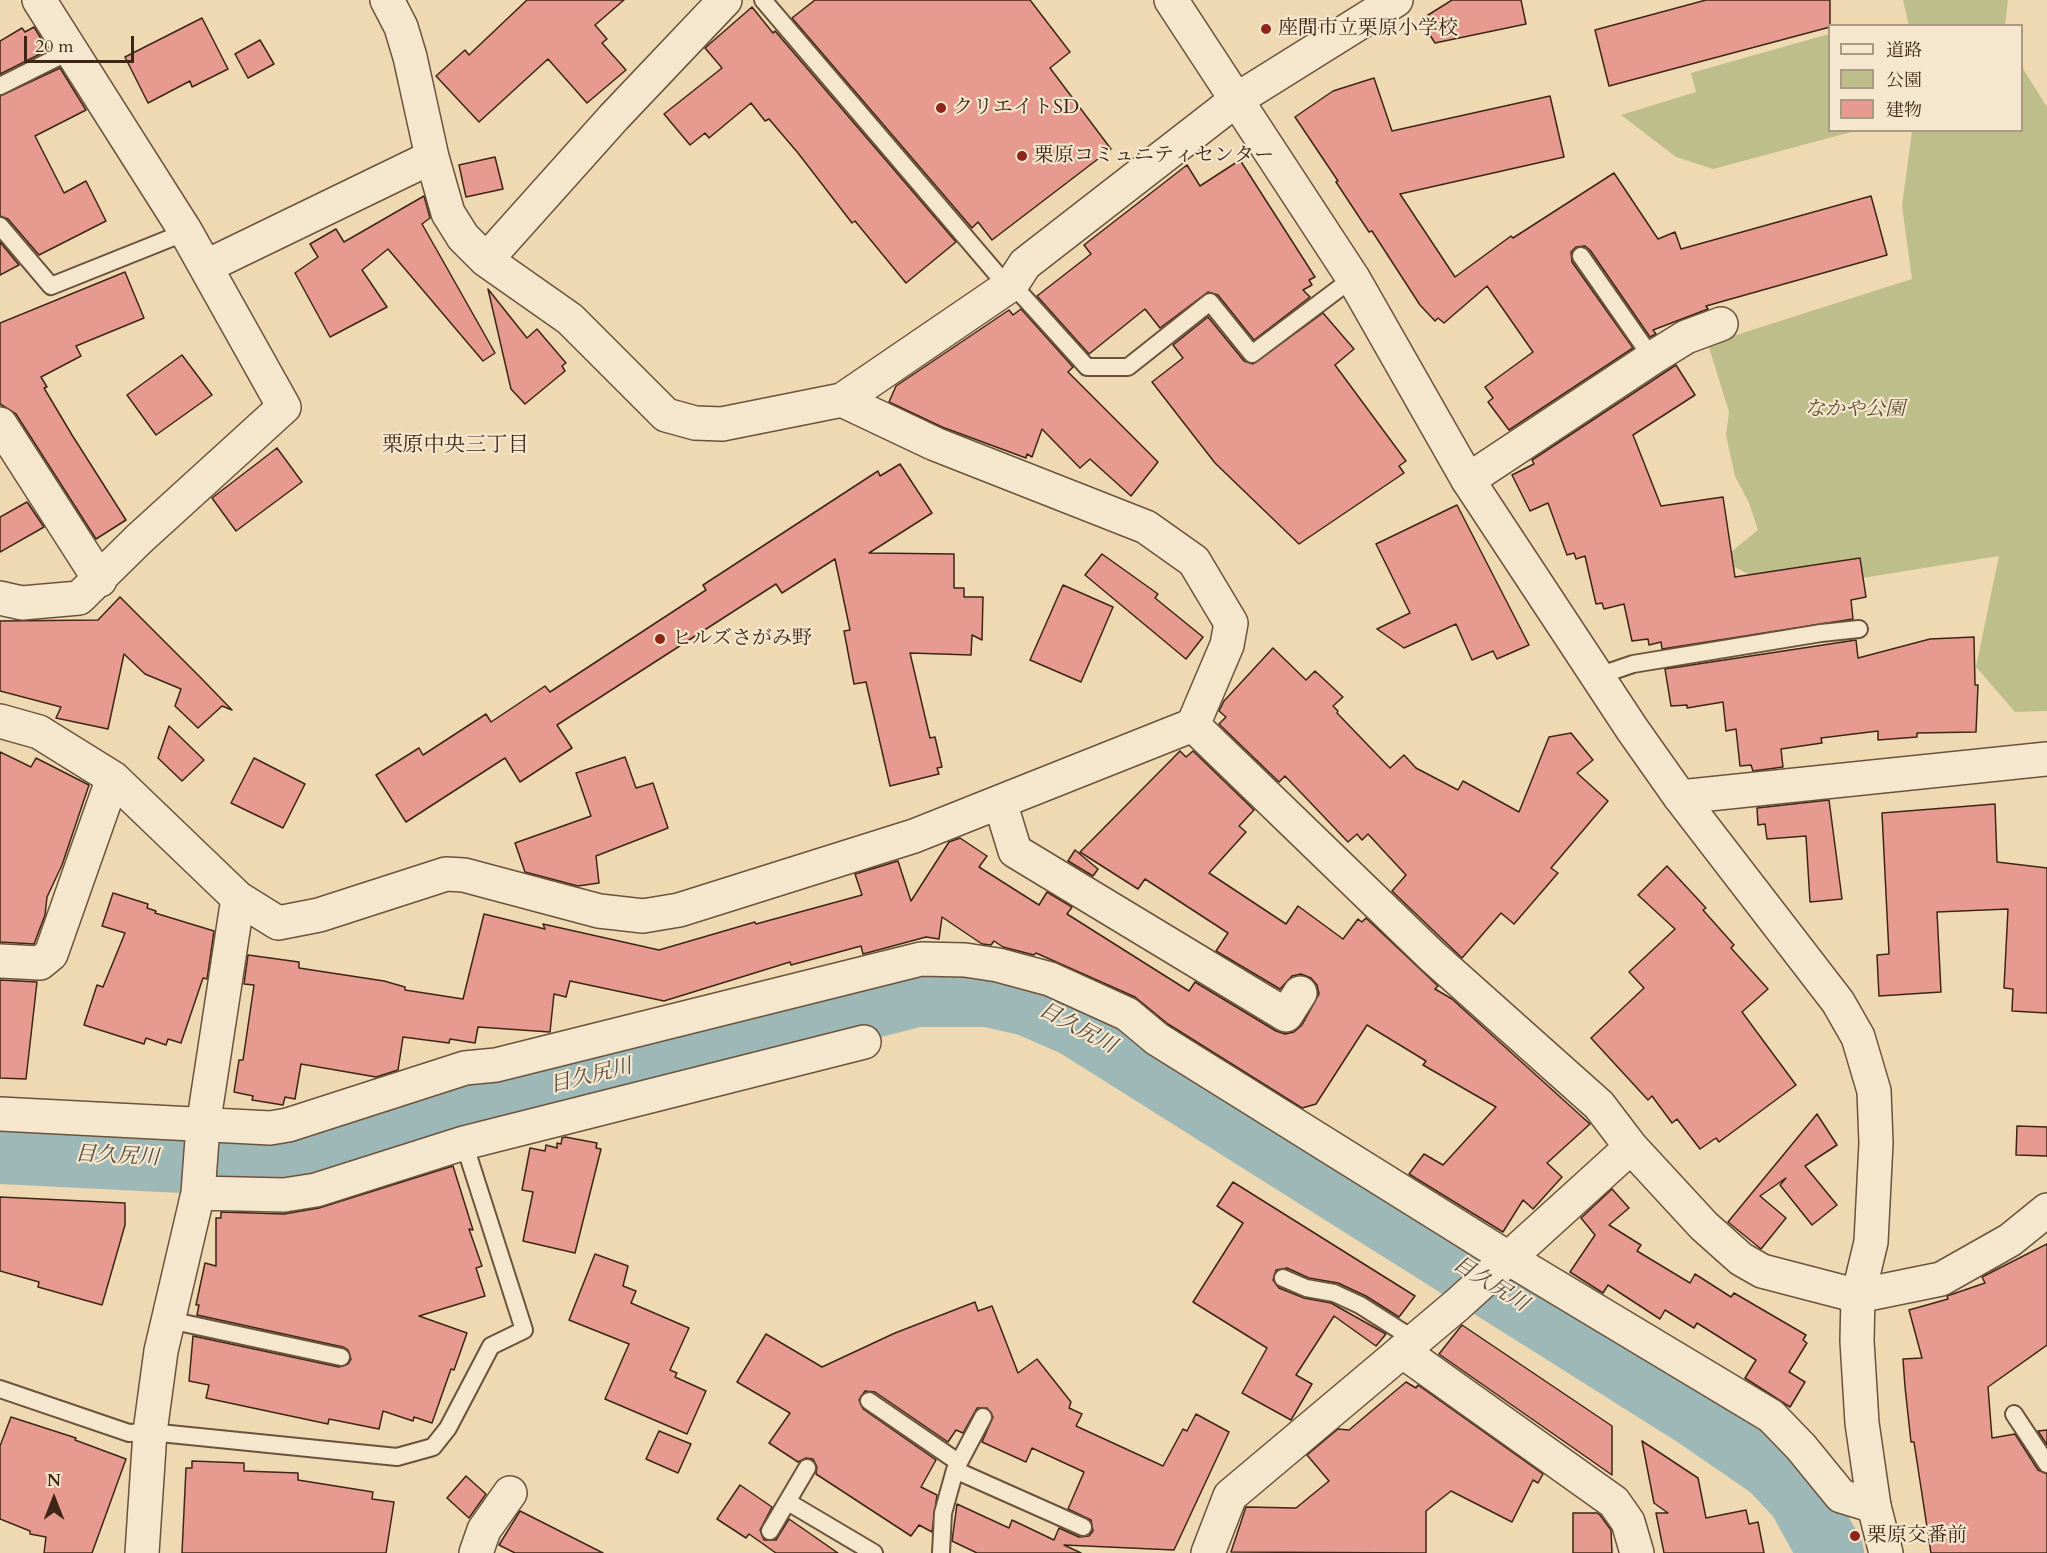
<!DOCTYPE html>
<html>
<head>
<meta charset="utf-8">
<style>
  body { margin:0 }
  #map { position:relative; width:2047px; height:1553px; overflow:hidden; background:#efd9b3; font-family:Cardo,"Noto Serif JP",serif }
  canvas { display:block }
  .legend { position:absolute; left:1828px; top:24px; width:195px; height:108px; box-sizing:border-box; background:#f5e6ce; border:2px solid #ab9984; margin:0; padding:8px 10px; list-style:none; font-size:18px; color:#3d2615 }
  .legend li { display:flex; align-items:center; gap:12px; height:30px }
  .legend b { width:30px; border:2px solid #ab9984 }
  .north { position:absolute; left:24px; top:1469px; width:60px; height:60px; -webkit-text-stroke:4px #f5e6ce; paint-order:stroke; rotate:0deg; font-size:16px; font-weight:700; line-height:24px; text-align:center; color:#3d2615 }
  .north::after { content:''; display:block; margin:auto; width:21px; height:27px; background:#3d2615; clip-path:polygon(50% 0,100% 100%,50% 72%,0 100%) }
  .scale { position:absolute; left:24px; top:36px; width:110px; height:27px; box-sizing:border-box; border:3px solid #3d2615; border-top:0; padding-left:8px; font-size:18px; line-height:21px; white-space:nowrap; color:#3d2615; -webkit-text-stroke:4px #f5e6ce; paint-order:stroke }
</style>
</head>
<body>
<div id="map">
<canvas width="2047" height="1553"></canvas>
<ul class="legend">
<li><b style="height:8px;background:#f5e6ce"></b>道路</li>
<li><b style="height:16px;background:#bdbe8a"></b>公園</li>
<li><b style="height:16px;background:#e79b90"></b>建物</li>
</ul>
<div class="north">N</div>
<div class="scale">20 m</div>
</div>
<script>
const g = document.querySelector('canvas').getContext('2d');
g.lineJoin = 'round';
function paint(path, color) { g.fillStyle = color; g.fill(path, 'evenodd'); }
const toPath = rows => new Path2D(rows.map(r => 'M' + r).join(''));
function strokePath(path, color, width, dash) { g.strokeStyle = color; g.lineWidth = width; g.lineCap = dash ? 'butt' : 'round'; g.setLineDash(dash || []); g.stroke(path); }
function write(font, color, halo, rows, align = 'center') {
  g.font = font + ' Cardo,"Noto Serif JP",serif'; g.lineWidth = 4.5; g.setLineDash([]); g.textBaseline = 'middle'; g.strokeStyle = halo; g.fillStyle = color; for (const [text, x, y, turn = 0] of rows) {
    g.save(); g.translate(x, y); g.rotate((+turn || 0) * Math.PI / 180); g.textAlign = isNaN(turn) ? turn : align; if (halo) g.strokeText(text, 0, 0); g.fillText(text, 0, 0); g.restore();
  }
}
paint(toPath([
  [1903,0,2008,0,2005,25,1909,26],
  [1829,34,1830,130,1855,131,1713,169,1676,157,1621,115,1696,92,1691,73],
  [2022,67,2047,107,2047,711,2015,712,1976,667,1999,556,1781,591,1721,560,1758,530,1749,503,1735,476,1726,435,1729,412,1708,344,1912,279,1902,206,1912,131,2022,130]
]), '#bdbe8a');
strokePath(toPath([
  [0,1151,243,1163,286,1161,310,1157,437,1116,916,994,988,994,1028,1003,1076,1024,1695,1414,1772,1467,1800,1497,1831,1553]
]), '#9db8b6', 66);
const building = toPath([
  [527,0,624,0,595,25,607,39,602,43,626,70,587,103,548,59,479,122,436,76,465,50,469,55,527,0],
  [815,0,1030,0,1070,52,1050,68,1111,149,992,240,978,222,972,228,792,18,815,0],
  [1452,0,1521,0,1526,24,1435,43,1420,20,1452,0],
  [1706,0,1830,0,1830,27,1609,86,1595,30,1706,0],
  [752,7,773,33,775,31,956,242,906,283,855,221,852,223,798,153,769,119,765,121,751,103,709,138,705,133,690,145,664,114,722,68,705,48,752,7],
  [202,18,228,69,192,87,190,81,148,103,125,57,202,18],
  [34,27,48,50,0,74,0,41,22,28,25,32,34,27],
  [260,40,274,64,248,78,235,54,260,40],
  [60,68,86,110,35,136,64,193,86,181,106,221,39,255,8,219,0,216,0,96,60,68],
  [1374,78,1392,131,1550,96,1564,157,1400,194,1455,277,1511,236,1513,238,1614,173,1658,239,1675,232,1681,249,1871,196,1887,255,1706,306,1708,309,1653,330,1656,334,1650,337,1590,250,1585,246,1576,247,1571,252,1572,262,1633,348,1509,430,1488,402,1493,398,1485,387,1533,352,1487,286,1444,323,1438,318,1435,321,1420,305,1372,231,1369,232,1336,182,1338,181,1295,117,1333,91,1374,78],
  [495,157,503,189,466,197,459,165,495,157],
  [1240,160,1315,277,1309,280,1312,285,1303,290,1310,297,1254,340,1218,295,1208,292,1160,328,1145,309,1089,354,1037,296,1091,254,1084,245,1187,165,1200,186,1240,160],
  [424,196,430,218,422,224,495,353,483,361,388,249,362,270,387,307,330,337,295,273,318,257,310,244,336,229,344,242,424,196],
  [0,242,19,265,0,275,0,242],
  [125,272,144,318,76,346,81,356,41,377,47,387,44,388,72,435,126,520,96,539,16,414,0,404,0,323,125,272],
  [488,289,527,338,537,329,566,363,562,366,565,371,525,404,511,389,488,289],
  [1021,309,1073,367,1068,372,1158,462,1131,496,1090,459,1080,468,1042,429,1032,457,1027,454,1026,458,942,427,889,402,896,386,1009,310,1013,315,1021,309],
  [1323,313,1354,349,1335,365,1406,461,1399,466,1404,473,1299,544,1215,463,1152,382,1183,358,1173,345,1208,317,1244,361,1253,364,1323,313],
  [182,355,212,395,156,435,127,395,182,355],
  [1676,365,1695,395,1633,435,1661,506,1723,497,1735,577,1860,558,1866,597,1851,600,1853,619,1662,649,1661,642,1649,645,1648,639,1632,641,1624,604,1604,609,1602,603,1596,604,1585,556,1576,559,1574,553,1567,555,1548,503,1530,511,1512,475,1534,464,1532,460,1676,365],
  [277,448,302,482,236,531,212,498,277,448],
  [900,464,932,513,869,553,954,554,954,588,964,588,964,597,983,597,982,640,972,635,971,655,910,653,930,738,935,737,942,767,937,768,939,774,890,786,866,682,854,684,844,631,850,630,835,559,782,593,776,584,557,725,572,748,520,782,505,758,406,822,376,775,419,748,423,755,486,714,491,722,545,686,550,692,706,590,703,585,878,471,880,476,900,464],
  [27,502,44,527,0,552,0,517,27,502],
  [1457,505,1529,645,1497,659,1493,651,1472,660,1456,624,1404,648,1377,629,1410,613,1376,544,1457,505],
  [1102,554,1158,594,1155,598,1203,637,1186,659,1085,575,1102,554],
  [1063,585,1113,607,1081,682,1030,660,1063,585],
  [120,597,201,678,232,710,222,706,198,728,175,706,181,689,145,674,124,654,108,729,56,718,61,707,0,691,0,621,98,620,120,597],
  [1974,637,1975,685,1978,685,1976,732,1917,733,1917,737,1878,740,1878,731,1821,738,1822,743,1781,749,1783,767,1753,771,1751,765,1740,766,1736,729,1726,731,1723,702,1687,708,1687,705,1671,706,1665,669,1856,640,1858,658,1930,639,1974,637],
  [1273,648,1306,680,1315,671,1343,697,1333,706,1338,711,1337,713,1390,768,1404,755,1416,768,1458,790,1463,781,1519,812,1549,737,1571,733,1593,760,1577,773,1608,801,1551,868,1558,873,1514,924,1501,913,1462,958,1392,891,1406,875,1368,834,1362,840,1357,834,1348,842,1285,776,1279,782,1219,724,1226,717,1219,711,1224,701,1273,648],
  [169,726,204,760,182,781,158,758,169,726],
  [1180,751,1186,757,1193,751,1254,810,1239,826,1246,832,1209,873,1286,924,1298,906,1343,939,1358,919,1362,922,1366,918,1438,986,1435,989,1452,999,1590,1124,1547,1163,1562,1177,1533,1209,1523,1200,1503,1232,1409,1174,1424,1154,1443,1165,1496,1107,1423,1065,1426,1061,1367,1025,1316,1104,1302,1108,1168,1024,1135,997,1036,953,1034,955,1003,947,994,941,991,945,982,944,942,917,939,939,926,937,863,954,861,946,791,965,790,962,664,1001,570,981,566,997,554,994,550,1032,478,1027,475,1043,450,1039,449,1043,403,1037,398,1070,376,1077,301,1064,295,1099,285,1097,283,1105,252,1100,253,1096,234,1092,239,1060,243,1060,254,985,244,984,248,955,299,962,299,968,384,981,405,987,405,990,463,999,484,914,545,929,543,924,659,950,755,922,756,924,862,895,855,874,898,861,911,901,949,842,960,838,987,856,979,867,1039,905,1047,892,1072,907,1067,914,1189,991,1195,982,1276,1031,1285,1034,1294,1032,1302,1025,1319,994,1317,985,1311,978,1301,974,1292,976,1280,989,1216,951,1228,933,1145,879,1138,889,1080,852,1180,751],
  [0,752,31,767,36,758,89,785,62,865,47,897,45,915,34,944,0,942,0,752],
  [625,757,636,788,653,783,668,828,596,856,599,883,578,886,525,872,515,843,591,816,576,773,625,757],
  [254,758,305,784,283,828,231,803,254,758],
  [1829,800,1842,899,1810,902,1806,836,1767,839,1765,824,1758,825,1757,808,1829,800],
  [1995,804,1997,862,2047,868,2047,1013,2012,1011,2013,989,2004,988,2008,909,1937,912,1941,992,1879,996,1877,955,1889,954,1882,813,1995,804],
  [1075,850,1098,869,1093,876,1068,861,1075,850],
  [1667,866,1706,908,1703,910,1734,945,1731,948,1768,989,1742,1012,1796,1085,1719,1142,1716,1138,1700,1149,1677,1119,1672,1123,1652,1096,1648,1100,1591,1038,1644,988,1629,972,1675,929,1638,895,1667,866],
  [113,893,148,904,147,908,156,911,155,913,214,931,207,979,203,978,181,1043,168,1039,166,1045,146,1038,144,1044,84,1025,97,985,103,987,125,933,102,926,113,893],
  [0,980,37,982,26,1079,0,1078,0,980],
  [1817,1114,1837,1145,1805,1166,1837,1205,1812,1225,1780,1185,1786,1178,1760,1196,1786,1218,1761,1249,1728,1222,1817,1114],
  [2017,1126,2047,1127,2047,1156,2016,1155,2017,1126],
  [565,1137,597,1143,596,1148,601,1149,575,1253,523,1241,533,1192,522,1190,530,1148,545,1151,546,1145,557,1148,557,1143,561,1144,562,1138,565,1137],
  [453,1166,473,1230,469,1229,482,1266,476,1268,485,1296,419,1316,467,1333,454,1370,451,1369,432,1423,414,1417,413,1421,383,1411,379,1429,329,1419,328,1424,206,1398,209,1385,189,1381,193,1336,339,1367,348,1364,351,1359,348,1350,343,1347,197,1315,199,1305,196,1305,205,1263,216,1266,216,1218,221,1218,221,1212,284,1214,319,1208,453,1166],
  [1233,1182,1415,1296,1399,1317,1366,1296,1338,1283,1309,1278,1287,1268,1276,1270,1273,1280,1279,1288,1304,1298,1331,1303,1386,1334,1376,1346,1334,1316,1296,1375,1312,1384,1291,1420,1242,1393,1267,1348,1193,1302,1243,1223,1217,1206,1233,1182],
  [1612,1189,1629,1208,1609,1225,1641,1245,1637,1251,1690,1283,1695,1274,1731,1297,1734,1293,1806,1335,1803,1340,1807,1343,1789,1372,1805,1382,1790,1407,1745,1378,1756,1360,1697,1323,1694,1328,1665,1310,1660,1319,1608,1285,1603,1293,1570,1272,1595,1235,1581,1218,1612,1189],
  [0,1197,125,1203,125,1225,102,1305,38,1287,39,1282,0,1271,0,1197],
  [2047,1244,2047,1345,1988,1387,1992,1438,2015,1434,2038,1470,2047,1474,2047,1553,1931,1553,1914,1442,1911,1442,1905,1387,1903,1359,1922,1358,1909,1310,1948,1299,1947,1296,1985,1283,1982,1277,2047,1244],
  [595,1254,628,1266,623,1286,636,1291,631,1303,689,1328,670,1370,677,1373,675,1377,706,1391,687,1434,605,1399,629,1344,569,1320,595,1254],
  [975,1302,978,1311,992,1306,1018,1373,1037,1359,1071,1402,1069,1408,1082,1414,1076,1426,1163,1466,1183,1429,1187,1431,1196,1414,1229,1432,1174,1550,1064,1545,1081,1553,977,1553,952,1541,957,1504,1009,1528,1012,1520,1054,1540,1059,1528,1079,1537,1089,1536,1093,1531,1091,1520,1068,1509,1084,1472,1032,1448,1026,1462,982,1442,993,1417,987,1408,977,1408,963,1433,956,1430,948,1442,875,1392,865,1391,859,1400,863,1409,936,1460,921,1487,937,1495,932,1532,919,1525,911,1536,816,1474,817,1467,813,1459,806,1458,798,1462,769,1443,790,1413,737,1382,766,1334,822,1367,895,1333,975,1302],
  [1462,1325,1612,1426,1612,1475,1439,1354,1462,1325],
  [1406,1382,1416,1388,1418,1385,1543,1474,1538,1483,1533,1480,1512,1522,1451,1491,1426,1511,1426,1553,1231,1552,1246,1507,1296,1508,1329,1481,1307,1455,1338,1429,1349,1430,1406,1382],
  [11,1417,76,1438,75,1440,126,1459,92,1553,44,1553,46,1537,30,1534,30,1531,0,1519,0,1446,11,1417],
  [2047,1430,2047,1445,2038,1431,2047,1430],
  [659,1431,691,1444,678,1473,646,1459,659,1431],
  [1642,1441,1698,1478,1706,1518,1746,1510,1749,1524,1758,1522,1764,1553,1664,1553,1656,1513,1668,1513,1654,1503,1642,1441],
  [192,1461,244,1463,244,1471,298,1473,298,1480,373,1492,372,1499,394,1502,386,1553,182,1553,186,1468,192,1468,192,1461],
  [466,1476,486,1494,469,1518,447,1498,466,1476],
  [740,1485,772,1507,760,1530,764,1540,776,1540,789,1519,838,1553,776,1553,749,1534,746,1538,717,1519,740,1485],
  [520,1511,603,1553,515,1553,499,1545,520,1511],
  [1573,1513,1597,1513,1600,1515,1611,1530,1612,1553,1573,1553,1573,1513]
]);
paint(building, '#e79b90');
strokePath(building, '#3d2615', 1.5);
const service = toPath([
  [763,0,1002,280,1012,284,1087,367,1128,367,1210,302,1252,354,1353,278],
  [0,86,72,50],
  [0,226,51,286,186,232],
  [1581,256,1652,358],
  [1598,676,1633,664,1821,633,1859,629],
  [1283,1278,1306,1288,1334,1293,1360,1305,1415,1340],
  [169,1320,341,1357],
  [0,1389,129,1433,150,1432,397,1457,433,1447,448,1428,491,1346,524,1330,464,1143],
  [869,1401,958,1462],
  [2014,1414,2047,1464],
  [955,1470,1083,1527],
  [788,1502,874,1553],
  [770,1531,807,1468],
  [941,1553,943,1513,955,1470,983,1417]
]);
const minor = toPath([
  [387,0,401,27,410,57,432,157],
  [486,260,614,117,725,0],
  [207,266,432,157,448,213,463,237,486,260,570,319,666,415,695,423,722,424,842,400,1012,284,1025,264,1236,100,1396,0],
  [0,424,100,580],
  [1468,480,1652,358,1686,337,1721,324],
  [0,598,22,603,79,598,139,539,284,407,186,232,39,0],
  [0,721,39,732,113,778,238,898,203,1126,198,1193,161,1351,150,1432,142,1553],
  [1193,725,1432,956,1599,1105,1631,1147,1704,1226,1741,1259,1762,1271,1858,1296,1941,1279,2010,1240,2047,1210],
  [1680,797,2047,759],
  [1000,802,1015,851,1286,1015,1300,993],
  [238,898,278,923,319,915,446,874,464,875,599,911,643,916,679,910,914,836,1193,725,1227,645,1231,623,1194,561,1146,527,935,444,842,400],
  [0,961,40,963,51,954,113,778],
  [0,1114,270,1128,288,1125,465,1068,496,1065,921,959,965,960,998,965,1050,979,1127,1014,1157,1039,1508,1258,1771,1416,1801,1447,1841,1496,1874,1506],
  [198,1193,284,1195,316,1190,464,1143,864,1042],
  [1402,1351,1614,1502,1628,1522,1637,1553],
  [476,1553,484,1530,510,1493],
  [1208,1553,1230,1496,1457,1305,1631,1147]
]);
const tertiary = toPath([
  [1171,0,1353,278,1468,480,1632,729,1680,797,1838,1002,1858,1037,1874,1091,1876,1143,1871,1242,1858,1296,1857,1341,1862,1423,1874,1506,1886,1553]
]);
strokePath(service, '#6a533c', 20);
strokePath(minor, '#6a533c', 36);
strokePath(tertiary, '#6a533c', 36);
strokePath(service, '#f5e6ce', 16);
strokePath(minor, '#f5e6ce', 33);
strokePath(tertiary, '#f5e6ce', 33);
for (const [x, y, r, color] of [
  [1266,29,6,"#8f2418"],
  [941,108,6,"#8f2418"],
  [1022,156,6,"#8f2418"],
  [660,639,6,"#8f2418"],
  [1855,1536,6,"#8f2418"]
]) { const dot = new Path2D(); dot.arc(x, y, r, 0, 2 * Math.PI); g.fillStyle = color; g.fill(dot); strokePath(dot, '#f5e6ce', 2); }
write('20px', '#3d2615', '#f5e6ce', [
  ["座間市立栗原小学校",1278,29],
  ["クリエイトSD",953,108],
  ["栗原コミュニティセンター",1034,156],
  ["ヒルズさがみ野",672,639],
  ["栗原交番前",1867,1536]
], 'left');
write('italic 20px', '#5d4c32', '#f5e6ce', [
  ["なかや公園",1855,410]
]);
write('21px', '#3d2615', '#f5e6ce', [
  ["栗原中央三丁目",455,446]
]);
write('italic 21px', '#554a3d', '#f5e6ce', [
  ["目久尻川",1077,1029,28],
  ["目久尻川",591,1077,-14],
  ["目久尻川",117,1157,3],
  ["目久尻川",1490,1285,32]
]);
</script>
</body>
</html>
